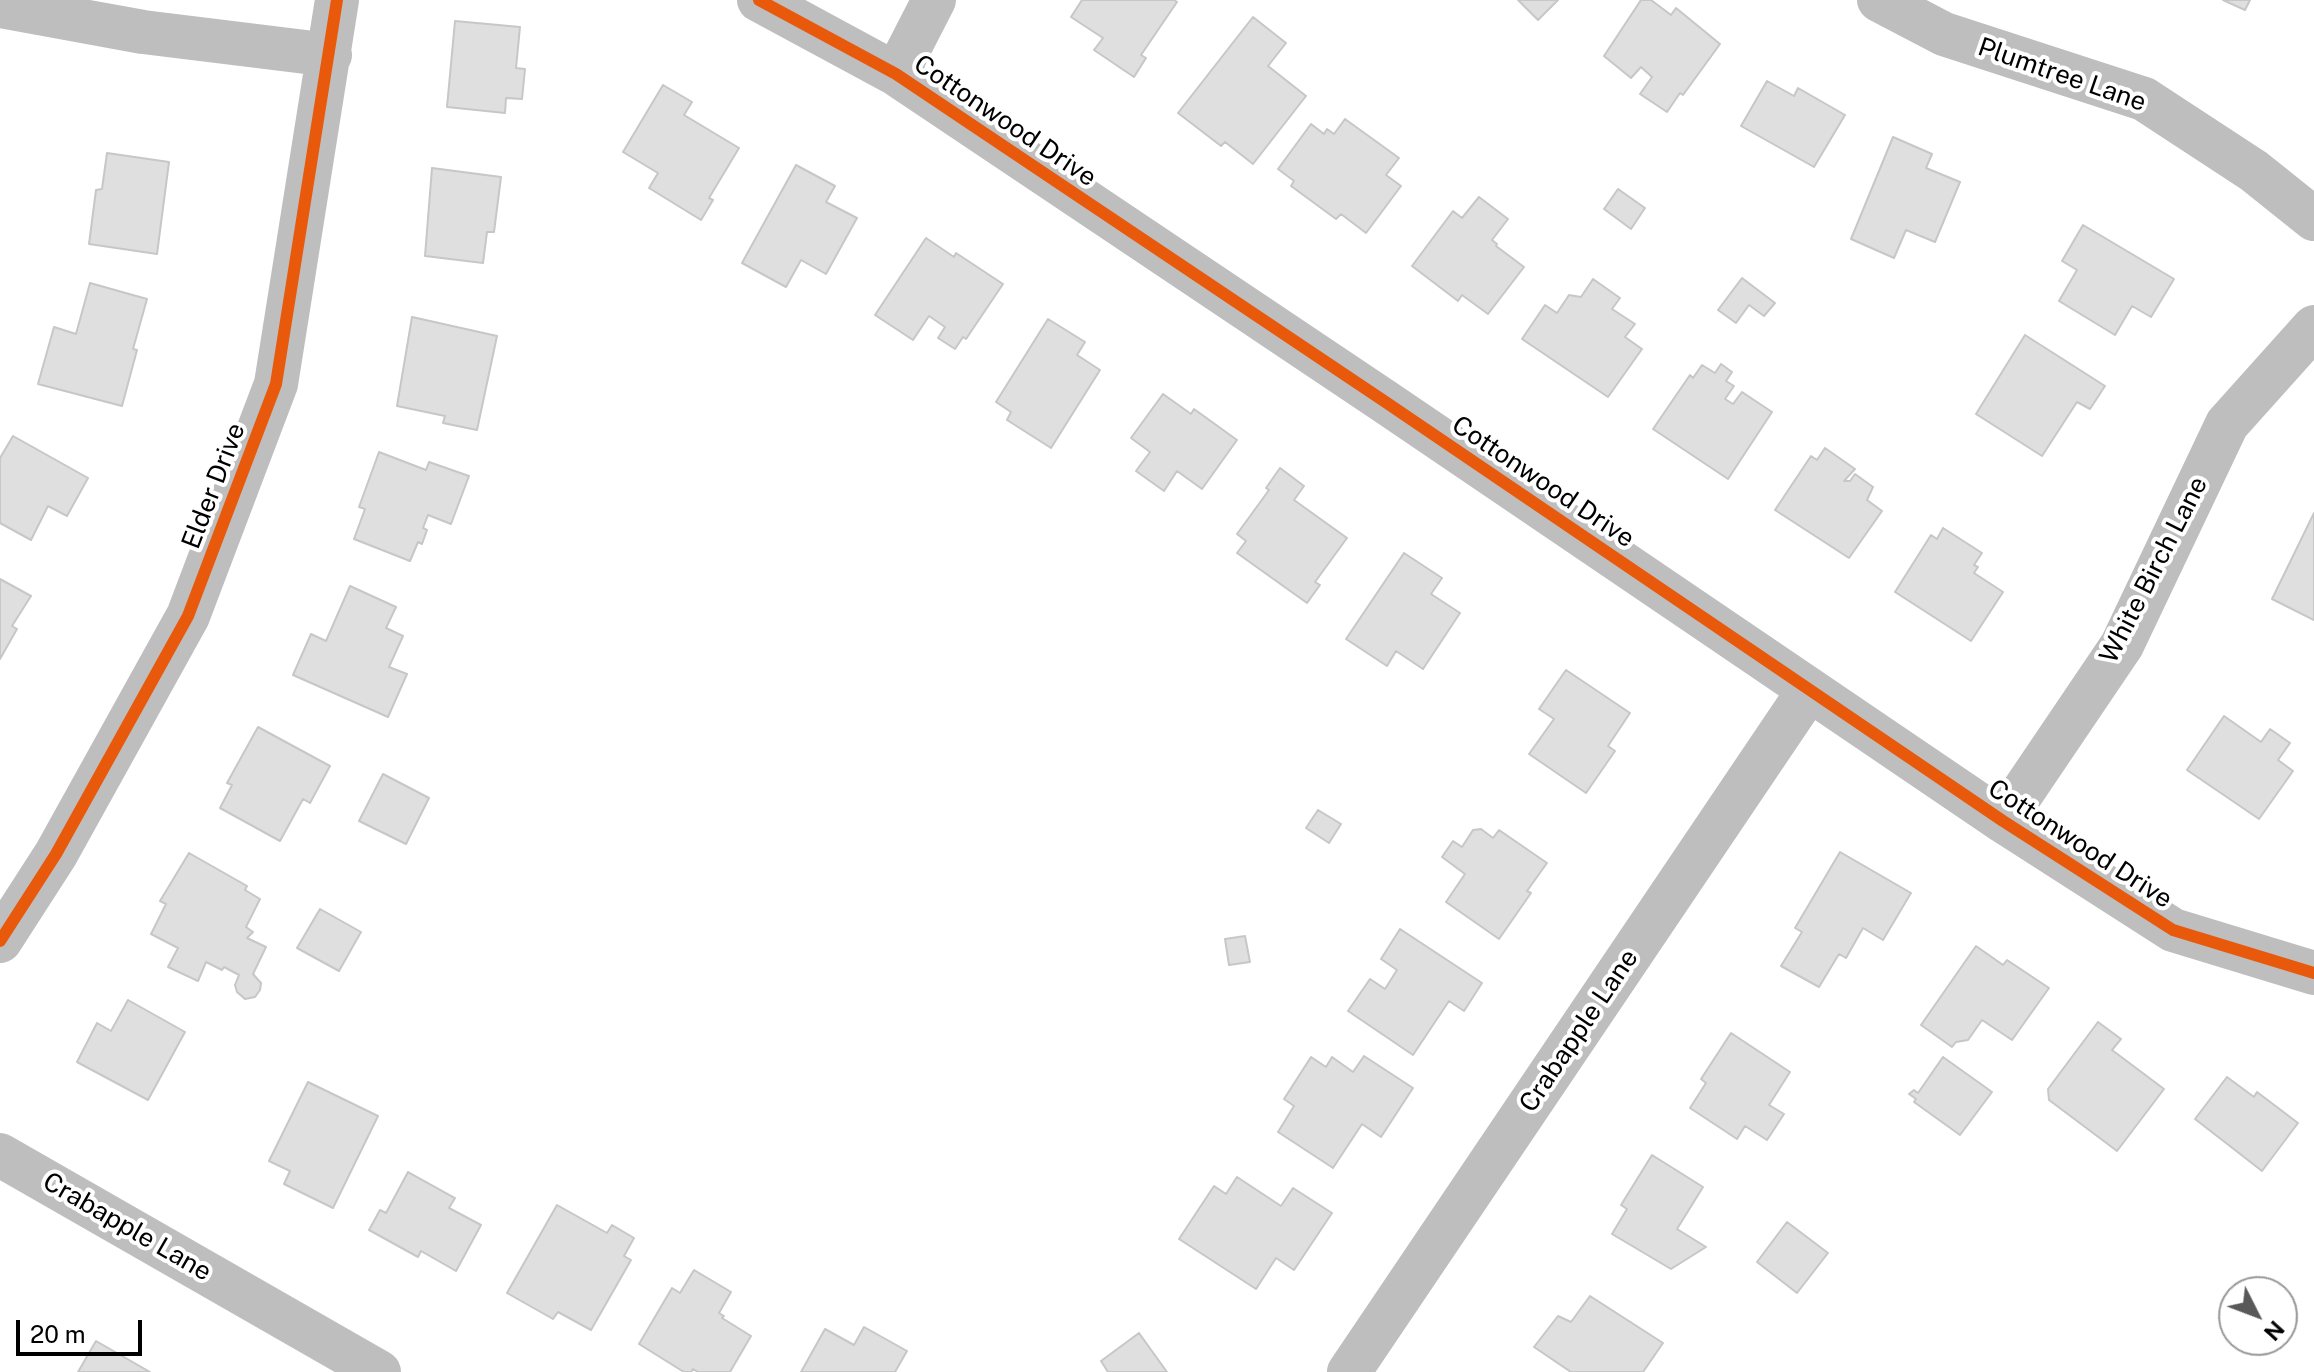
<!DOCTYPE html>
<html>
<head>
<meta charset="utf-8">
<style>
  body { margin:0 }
  #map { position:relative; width:2314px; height:1372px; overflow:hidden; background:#fff; font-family:"Public Sans",sans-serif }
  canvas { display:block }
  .north { position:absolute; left:2218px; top:1276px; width:80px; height:80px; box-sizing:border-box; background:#fff; border:2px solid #999; border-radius:50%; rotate:132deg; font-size:22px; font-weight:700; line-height:32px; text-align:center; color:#000 }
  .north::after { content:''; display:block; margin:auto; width:28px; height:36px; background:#595959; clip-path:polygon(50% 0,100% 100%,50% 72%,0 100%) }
  .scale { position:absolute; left:16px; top:1320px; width:126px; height:36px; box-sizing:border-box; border:4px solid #000; border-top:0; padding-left:10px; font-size:24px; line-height:28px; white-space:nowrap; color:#000; -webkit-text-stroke:6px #fff; paint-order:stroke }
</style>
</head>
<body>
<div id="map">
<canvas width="2314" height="1372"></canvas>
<div class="north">N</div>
<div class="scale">20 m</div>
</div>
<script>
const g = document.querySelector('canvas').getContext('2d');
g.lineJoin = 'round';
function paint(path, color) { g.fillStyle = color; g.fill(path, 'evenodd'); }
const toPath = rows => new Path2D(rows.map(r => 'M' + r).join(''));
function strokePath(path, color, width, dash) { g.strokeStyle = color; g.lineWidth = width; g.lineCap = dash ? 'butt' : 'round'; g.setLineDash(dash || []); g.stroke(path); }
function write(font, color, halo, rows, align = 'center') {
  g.font = font + ' "Public Sans",sans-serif'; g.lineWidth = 8; g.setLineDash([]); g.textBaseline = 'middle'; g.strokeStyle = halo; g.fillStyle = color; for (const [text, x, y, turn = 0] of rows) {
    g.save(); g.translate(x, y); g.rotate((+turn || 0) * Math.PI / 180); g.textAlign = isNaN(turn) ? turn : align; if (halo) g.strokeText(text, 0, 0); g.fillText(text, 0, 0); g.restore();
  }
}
const building = toPath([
  [1082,0,1174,0,1177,2,1141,55,1146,58,1134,77,1094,50,1103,38,1071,17,1082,0],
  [1518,0,1558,0,1538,20,1518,0],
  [1641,0,1651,0,1671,15,1676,8,1720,44,1683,95,1680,93,1667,112,1640,94,1652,77,1641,67,1631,78,1604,56,1641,0],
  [2223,0,2250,0,2245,10,2223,0],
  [1253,17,1286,43,1268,66,1306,96,1253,164,1225,142,1221,146,1178,113,1253,17],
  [455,21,520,27,516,68,525,69,522,99,506,98,505,113,447,107,455,21],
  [1767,81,1794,96,1798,88,1845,115,1814,167,1741,126,1767,81],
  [663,85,692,102,684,115,739,148,709,198,713,200,701,220,649,188,658,173,623,152,663,85],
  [1345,119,1399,158,1386,175,1401,186,1366,233,1341,214,1336,219,1291,186,1294,181,1278,169,1311,124,1324,134,1327,129,1334,134,1345,119],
  [1893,137,1932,154,1926,168,1960,182,1935,242,1906,230,1894,258,1851,239,1893,137],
  [107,153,169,162,157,254,89,244,96,190,102,189,107,153],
  [796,165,835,186,826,202,857,218,826,274,801,260,786,287,742,263,796,165],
  [432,168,501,177,494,232,487,232,483,263,425,256,432,168],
  [1618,189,1645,208,1631,229,1604,209,1618,189],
  [1479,197,1508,219,1492,240,1497,244,1496,246,1524,267,1488,314,1462,295,1458,301,1412,266,1453,211,1462,218,1479,197],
  [2083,225,2174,279,2151,317,2132,306,2115,335,2059,301,2077,270,2062,261,2083,225],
  [926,238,954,257,956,253,1003,284,966,339,963,337,955,349,938,338,945,327,929,316,913,340,875,315,926,238],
  [1742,278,1775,303,1764,316,1749,305,1736,323,1718,310,1742,278],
  [1593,279,1620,298,1612,309,1635,324,1625,337,1642,349,1608,397,1522,339,1545,305,1557,313,1569,295,1581,297,1593,279],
  [90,283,147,299,133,349,137,350,122,406,38,384,54,327,76,334,90,283],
  [412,317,497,336,477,430,443,423,445,416,397,406,412,317],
  [1048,319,1085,342,1077,355,1100,370,1051,448,1007,420,1011,412,996,402,1048,319],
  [2025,335,2105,386,2090,409,2077,402,2042,456,1976,414,2025,335],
  [1721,364,1732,372,1726,381,1734,386,1725,399,1733,404,1742,392,1772,412,1728,479,1653,429,1690,375,1693,378,1702,365,1715,373,1721,364],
  [1163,394,1191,414,1194,409,1237,440,1202,489,1177,471,1164,491,1136,471,1150,452,1131,438,1163,394],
  [13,436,88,478,67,516,48,506,31,540,0,523,0,458,13,436],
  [1825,448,1855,469,1844,481,1850,481,1855,474,1873,487,1867,500,1882,511,1849,558,1775,510,1811,456,1817,460,1825,448],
  [379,452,426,470,429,462,469,476,451,524,428,515,423,528,427,530,422,544,418,542,410,561,354,539,365,509,359,507,379,452],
  [1280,468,1304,486,1294,500,1347,538,1315,582,1320,585,1307,603,1237,553,1246,541,1237,534,1269,490,1266,488,1280,468],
  [2314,513,2314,620,2272,599,2314,513],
  [1943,528,1982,553,1974,565,1978,567,1974,573,2003,592,1971,641,1895,592,1931,535,1937,539,1943,528],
  [1404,553,1442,578,1431,594,1460,613,1423,669,1396,651,1387,666,1346,639,1404,553],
  [0,579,31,596,12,626,17,629,0,659,0,579],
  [350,586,396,607,386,628,403,636,389,667,407,674,388,717,293,675,311,634,326,641,350,586],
  [1566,670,1630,713,1608,746,1615,751,1586,793,1529,754,1554,719,1539,709,1566,670],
  [2224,716,2261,742,2270,729,2290,743,2278,760,2293,771,2259,819,2187,770,2224,716],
  [258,727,330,766,310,803,303,799,280,841,220,808,232,785,227,783,258,727],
  [383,774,429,798,406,844,359,821,383,774],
  [1318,810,1341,824,1329,843,1306,828,1318,810],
  [1481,829,1493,838,1499,830,1547,863,1527,891,1531,893,1499,939,1446,902,1465,874,1442,857,1453,841,1462,847,1473,830,1481,829],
  [1840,852,1911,893,1883,940,1863,928,1846,958,1839,954,1819,987,1781,966,1802,932,1795,928,1840,852],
  [189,853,247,886,245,890,260,899,246,927,253,932,247,938,266,947,253,974,261,983,260,990,255,997,245,999,237,992,235,985,239,975,224,967,222,970,206,962,198,981,168,967,178,948,151,934,166,904,160,901,189,853],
  [320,909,361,932,339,971,297,948,320,909],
  [1400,929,1482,983,1464,1011,1449,1001,1413,1055,1348,1011,1370,979,1385,989,1397,970,1381,959,1400,929],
  [1245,936,1250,962,1229,965,1225,939,1245,936],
  [1976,946,2003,965,2007,960,2049,988,2012,1040,1982,1020,1968,1040,1956,1042,1952,1047,1921,1025,1976,946],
  [128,1000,185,1032,148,1100,77,1062,97,1023,111,1031,128,1000],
  [2098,1022,2121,1039,2112,1050,2164,1089,2117,1151,2049,1100,2048,1089,2098,1022],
  [1731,1033,1790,1072,1769,1105,1784,1114,1767,1140,1745,1126,1737,1139,1690,1108,1706,1083,1701,1079,1731,1033],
  [1364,1056,1413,1088,1381,1137,1362,1124,1333,1168,1278,1132,1294,1106,1284,1099,1311,1057,1326,1067,1332,1057,1353,1072,1364,1056],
  [1943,1057,1992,1092,1960,1135,1914,1102,1916,1099,1909,1094,1914,1090,1918,1093,1943,1057],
  [2227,1077,2254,1097,2257,1092,2298,1123,2262,1171,2195,1119,2227,1077],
  [308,1082,378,1116,333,1208,284,1184,290,1171,269,1161,308,1082],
  [1652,1155,1703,1187,1677,1229,1706,1247,1671,1269,1612,1234,1627,1209,1621,1205,1652,1155],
  [408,1172,455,1198,449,1208,481,1225,456,1271,421,1251,418,1257,369,1230,380,1210,386,1213,408,1172],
  [1237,1177,1281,1206,1293,1188,1332,1213,1294,1270,1276,1258,1256,1289,1179,1239,1214,1186,1226,1194,1237,1177],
  [557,1205,607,1233,612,1225,634,1238,624,1256,631,1260,591,1330,558,1312,553,1319,507,1293,557,1205],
  [1787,1222,1828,1253,1797,1293,1757,1262,1787,1222],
  [694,1270,731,1292,719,1313,724,1316,722,1318,751,1336,730,1372,698,1372,693,1369,691,1372,684,1372,639,1344,672,1288,680,1293,694,1270],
  [1590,1296,1663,1343,1643,1372,1571,1372,1534,1347,1558,1316,1571,1322,1590,1296],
  [864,1327,907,1351,895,1372,801,1372,825,1329,854,1345,864,1327],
  [1139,1333,1167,1372,1108,1372,1101,1361,1139,1333],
  [96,1341,150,1372,78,1372,96,1341]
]);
paint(building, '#dfdfdf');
strokePath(building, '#c7c7c7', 2);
strokePath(toPath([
  [759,0,896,74,1387,403,2003,821,2173,930,2314,973],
  [1879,0,1944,34,2144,99,2254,171,2314,219],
  [0,6,143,32,330,55],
  [896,74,934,0],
  [2003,821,2122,645,2227,424,2314,327],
  [0,941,56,854,188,616,276,384,337,0],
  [0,1155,379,1372],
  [1349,1372,1809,690]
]), '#bebebe', 44);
strokePath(toPath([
  [759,0,896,74,1387,403,2003,821,2173,930,2314,973],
  [0,941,56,854,188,616,276,384,337,0]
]), '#e8590c', 12);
write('26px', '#000', '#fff', [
  ["Plumtree Lane",2062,75,19],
  ["Cottonwood Drive",1005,121,34],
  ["Cottonwood Drive",1543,482,34],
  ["Elder Drive",214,486,-69],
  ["White Birch Lane",2154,570,-63],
  ["Cottonwood Drive",2080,844,33],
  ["Crabapple Lane",1579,1031,-56],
  ["Crabapple Lane",127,1227,30]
]);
</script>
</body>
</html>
